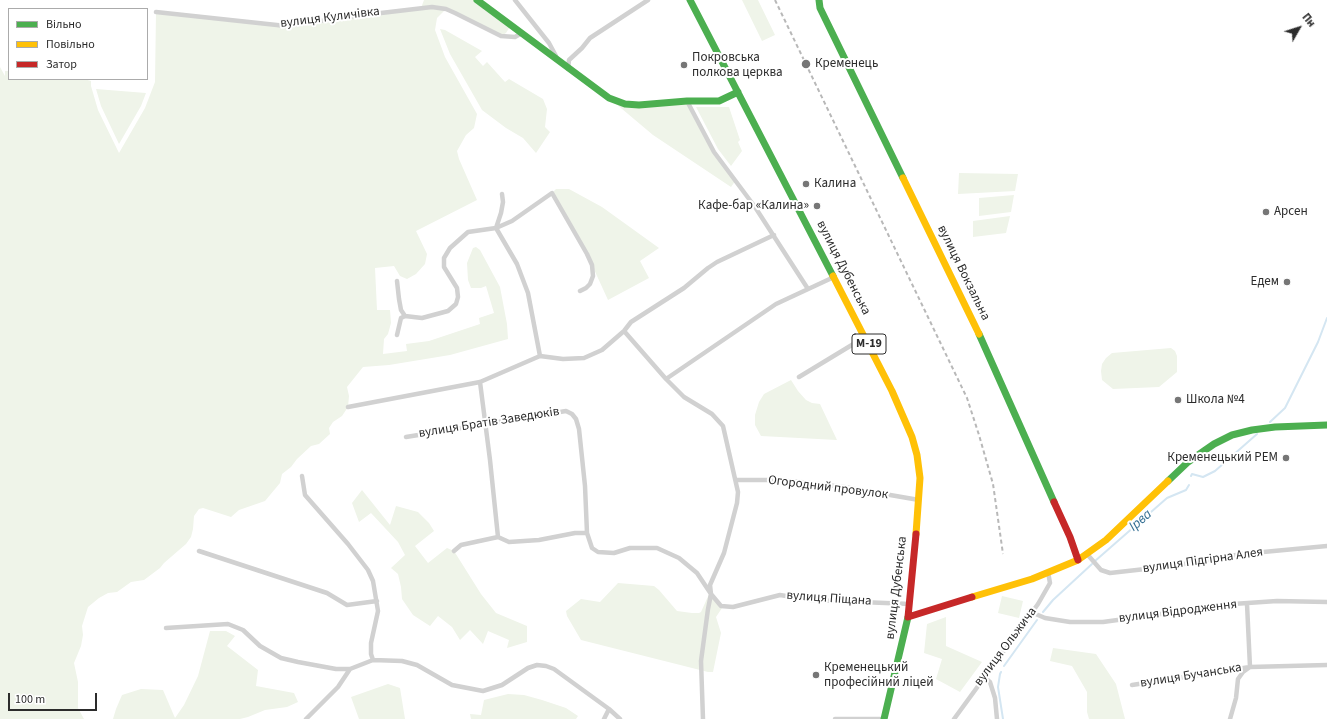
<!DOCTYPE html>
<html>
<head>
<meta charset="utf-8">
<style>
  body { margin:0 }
  #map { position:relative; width:1327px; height:719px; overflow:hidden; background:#fff; font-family:"Source Sans 3",sans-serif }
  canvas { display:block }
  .legend { position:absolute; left:8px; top:8px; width:140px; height:72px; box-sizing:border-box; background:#fff; border:1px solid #ababab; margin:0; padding:5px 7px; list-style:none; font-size:12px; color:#2c2c2c }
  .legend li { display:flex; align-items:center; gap:8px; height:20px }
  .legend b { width:20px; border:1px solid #ababab }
  .north { position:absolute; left:1279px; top:8px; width:40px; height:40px; -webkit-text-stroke:3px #fff; paint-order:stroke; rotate:51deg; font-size:11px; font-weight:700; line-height:16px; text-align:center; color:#2c2c2c }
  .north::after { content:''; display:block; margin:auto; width:14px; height:18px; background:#2c2c2c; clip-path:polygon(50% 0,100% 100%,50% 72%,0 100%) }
  .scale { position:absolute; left:8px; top:693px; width:89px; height:18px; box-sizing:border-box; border:2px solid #2c2c2c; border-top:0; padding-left:5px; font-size:12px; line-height:14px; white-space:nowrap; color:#2c2c2c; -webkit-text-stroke:3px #fff; paint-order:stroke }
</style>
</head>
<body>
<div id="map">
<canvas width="1327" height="719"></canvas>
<ul class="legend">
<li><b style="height:5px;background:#4caf50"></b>Вільно</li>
<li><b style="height:5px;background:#ffc107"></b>Повільно</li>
<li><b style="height:5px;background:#c62828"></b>Затор</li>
</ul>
<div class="north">Пн</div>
<div class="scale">100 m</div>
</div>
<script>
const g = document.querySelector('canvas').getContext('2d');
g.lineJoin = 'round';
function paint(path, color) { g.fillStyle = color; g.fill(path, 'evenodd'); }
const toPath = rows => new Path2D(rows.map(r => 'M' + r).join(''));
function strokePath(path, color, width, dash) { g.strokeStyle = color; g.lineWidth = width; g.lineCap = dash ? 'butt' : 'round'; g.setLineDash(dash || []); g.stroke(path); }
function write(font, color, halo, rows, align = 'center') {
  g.font = font + ' "Source Sans 3",sans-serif'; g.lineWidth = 4; g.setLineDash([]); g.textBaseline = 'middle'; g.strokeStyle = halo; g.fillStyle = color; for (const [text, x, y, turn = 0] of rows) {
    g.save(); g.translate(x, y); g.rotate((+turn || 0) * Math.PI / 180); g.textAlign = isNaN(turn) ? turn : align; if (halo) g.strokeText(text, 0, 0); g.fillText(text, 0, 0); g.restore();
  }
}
paint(toPath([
  [424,0,477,0,511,25,506,33,501,36,445,10,437,18,435,30,445,57,477,114,474,128,466,135,457,151,459,159,477,200,416,231,427,254,425,264,416,274,407,279,400,276,394,266,375,268,377,310,390,310,391,323,388,334,384,339,383,354,407,351,406,344,429,341,480,324,479,318,494,313,486,286,481,288,471,288,468,280,467,263,473,248,476,247,480,250,500,287,507,324,508,339,450,355,389,365,363,367,347,387,349,396,348,407,342,416,333,422,329,428,330,434,319,444,311,446,297,459,291,467,282,474,280,483,265,501,239,510,231,517,203,508,199,509,194,516,193,529,191,537,186,544,164,563,160,568,144,580,131,582,117,592,108,593,99,598,88,607,82,626,83,635,81,646,74,663,78,682,78,708,84,719,0,719,0,67,5,76,5,71,9,71,9,79,37,80,38,79,84,79,91,81,91,86,98,110,119,153,145,108,155,82,156,12,286,26,421,8],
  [742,0,758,0,775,35,762,41],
  [440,29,445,30,482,51,475,57,483,66,487,62,505,82,509,79,543,99,547,109,545,127,550,132,536,153,523,138,506,128,482,110,450,54],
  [96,89,146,93,141,106,119,144,101,106],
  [609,98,625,104,687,101,714,152,736,180,731,187,653,135],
  [696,107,729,107,740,140,738,142,742,151,731,166,718,149],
  [959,173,1018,174,1015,191,958,194],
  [556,189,569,189,602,207,659,248,640,261,649,278,608,300,592,265,552,193],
  [1014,195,1011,212,979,216,979,198],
  [1010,216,1006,233,973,237,973,221],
  [1171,348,1175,351,1177,356,1177,372,1159,387,1113,389,1102,380,1101,371,1102,364,1106,358,1112,353],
  [791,380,798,391,806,400,812,403,820,404,837,440,761,436,755,425,755,415,759,402,764,394],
  [362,490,390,525,396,506,418,512,429,523,434,531,415,546,428,563,447,548,454,551,481,594,496,613,527,626,527,642,507,648,509,640,488,631,483,644,470,630,460,640,452,627,438,616,430,626,413,615,402,599,401,587,398,574,391,568,405,555,398,542,371,513,359,522,352,503],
  [618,583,654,586,659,590,677,611,692,613,699,613,701,612,710,592,722,608,716,617,721,633,713,672,708,672,581,640,567,616,566,611,581,599,600,602],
  [1002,596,1023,601,1019,618,998,613],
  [946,617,946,646,982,662,960,692,936,679,942,659,924,653,927,624],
  [210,631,226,631,235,636,227,646,258,670,256,686,294,693,298,702,287,707,265,710,248,717,240,719,113,719,116,709,122,695,141,689,163,690,175,718,184,705,198,676],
  [1053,648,1096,654,1116,684,1125,719,1089,719,1087,712,1087,692,1072,666,1050,661],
  [388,684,400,688,405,719,359,719,351,697],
  [508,694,524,695,542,700,566,708,578,716,576,719,471,719,470,714,481,715,484,700]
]), '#eff4e9');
strokePath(toPath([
  [1270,422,1285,408,1318,342,1327,318],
  [1191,476,1192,474,1203,477,1215,471,1257,434],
  [1095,561,1167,498,1186,490,1189,485],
  [1043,612,1053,600,1092,564],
  [1004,666,1037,620],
  [1001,672,1000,674,998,687,1003,719]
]), '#d4e6f2', 2);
strokePath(toPath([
  [515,0,549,43,556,56,555,59],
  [156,12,286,26,347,17,432,7,446,9,455,13,501,36,515,37,522,33],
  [568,69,569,60,582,48,590,38,648,0],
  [687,101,714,152,755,207,808,289],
  [496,228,517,264,528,293,540,356],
  [496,228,501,213,503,202,502,194],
  [397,281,399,299,401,310,405,316,422,318,448,311,456,304,458,297,457,288,444,267,444,258,450,248,468,232,496,228,512,221,552,193,587,254,592,265,593,276,590,284,586,288,580,291],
  [624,331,666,379,684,397,712,414,723,426,738,492,737,503,724,553,710,585,711,594,708,609,701,661,703,719],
  [397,335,401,318,405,316],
  [799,377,865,337],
  [666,379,776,304,834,277],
  [480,382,490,460,498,537],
  [348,407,480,382,540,356,563,359,584,358,602,350,624,331,631,322,684,288,708,268,717,262,774,235],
  [406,437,566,411,572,414,576,419,579,429,585,486,587,533],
  [302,476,305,495,348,544,368,570,373,581,378,611,371,643,371,654,373,660],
  [736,480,783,480,844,487,919,500],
  [199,551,327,593,347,605,377,601],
  [454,551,461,545,498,537,509,542,539,540,575,533,587,533,592,548,598,552,614,553,630,548,657,548,679,558,697,573,711,594,721,606,733,607,780,595,811,600,910,604],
  [1087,554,1101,570,1110,573,1172,566,1242,554,1327,546],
  [1031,612,1045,618,1070,622,1103,622,1233,604,1277,601,1327,602],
  [166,628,228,624,243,630,260,646,281,658,298,662,336,669,350,669,373,660,402,661,417,665,452,685,483,691,502,685,528,668,537,665,546,666,554,669,609,709,620,719],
  [984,677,990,682,995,698,997,719],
  [1132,685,1250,667,1327,665],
  [306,719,338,687,350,669],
  [604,719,609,709],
  [835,719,884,719],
  [954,719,1038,604,1050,583,1048,572],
  [1230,719,1236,698,1238,679,1243,672,1250,667,1247,604]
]), '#d1d1d1', 4.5);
strokePath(toPath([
  [477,0,609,98,625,104,639,105,687,101,719,101,738,92],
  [690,0,833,276],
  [819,0,820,8,903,178],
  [979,334,1054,502],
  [1168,481,1188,462,1214,444,1232,435,1252,430,1275,427,1327,425],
  [884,719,908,617]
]), '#4caf50', 7);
strokePath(toPath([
  [903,178,979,334],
  [833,276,892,391,912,437,917,455,920,478,916,534],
  [972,597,1032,579,1078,560,1106,540,1168,481]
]), '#ffc107', 7);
strokePath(toPath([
  [1054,502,1070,537,1078,560],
  [916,534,908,617,972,597]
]), '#c62828', 7);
strokePath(toPath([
  [775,0,967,398,979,435,993,484,1003,554]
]), '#b8b8b8', 2, [4, 3]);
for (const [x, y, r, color] of [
  [806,64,5,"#767676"],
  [684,65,4,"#767676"],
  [806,184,4,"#767676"],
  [817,206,4,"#767676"],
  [1266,212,4,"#767676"],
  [1287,282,4,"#767676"],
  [1178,400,4,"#767676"],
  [1286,458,4,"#767676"],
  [816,675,4,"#767676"]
]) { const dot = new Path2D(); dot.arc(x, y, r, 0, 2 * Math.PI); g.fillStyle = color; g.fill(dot); strokePath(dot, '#fff', 1.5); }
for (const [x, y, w] of [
  [869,344,34]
]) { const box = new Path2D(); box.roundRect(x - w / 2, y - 10, w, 20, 3); g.fillStyle = '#fff'; g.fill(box); strokePath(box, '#2c2c2c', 1); }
write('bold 12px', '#2c2c2c', null, [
  ["М-19",869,344]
]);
write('13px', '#2c2c2c', '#fff', [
  ["вулиця Куличівка",330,18,-7],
  ["вулиця Дубенська",843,268,63],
  ["вулиця Вокзальна",963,273,64],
  ["вулиця Братів Заведюків",489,423,-9],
  ["Огородний провулок",828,488,7],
  ["вулиця Підгірна Алея",1203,561,-8],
  ["вулиця Дубенська",897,588,-83],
  ["вулиця Піщана",829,599,4],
  ["вулиця Відродження",1178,612,-7],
  ["вулиця Ольжича",1006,647,-53],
  ["вулиця Бучанська",1191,676,-9]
]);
write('13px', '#2c2c2c', '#fff', [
  ["Покровська",692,58],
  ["полкова церква",692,73],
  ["Кременець",815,64],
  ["Калина",814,184],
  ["Кафе-бар «Калина»",809,206,"right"],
  ["Арсен",1274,212],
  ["Едем",1279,282,"right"],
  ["Школа №4",1186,400],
  ["Кременецький РЕМ",1278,458,"right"],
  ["Кременецький",824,668],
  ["професійний ліцей",824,683]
], 'left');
write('italic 14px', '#346f93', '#fff', [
  ["Ірва",1141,521,-41]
]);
</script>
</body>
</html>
